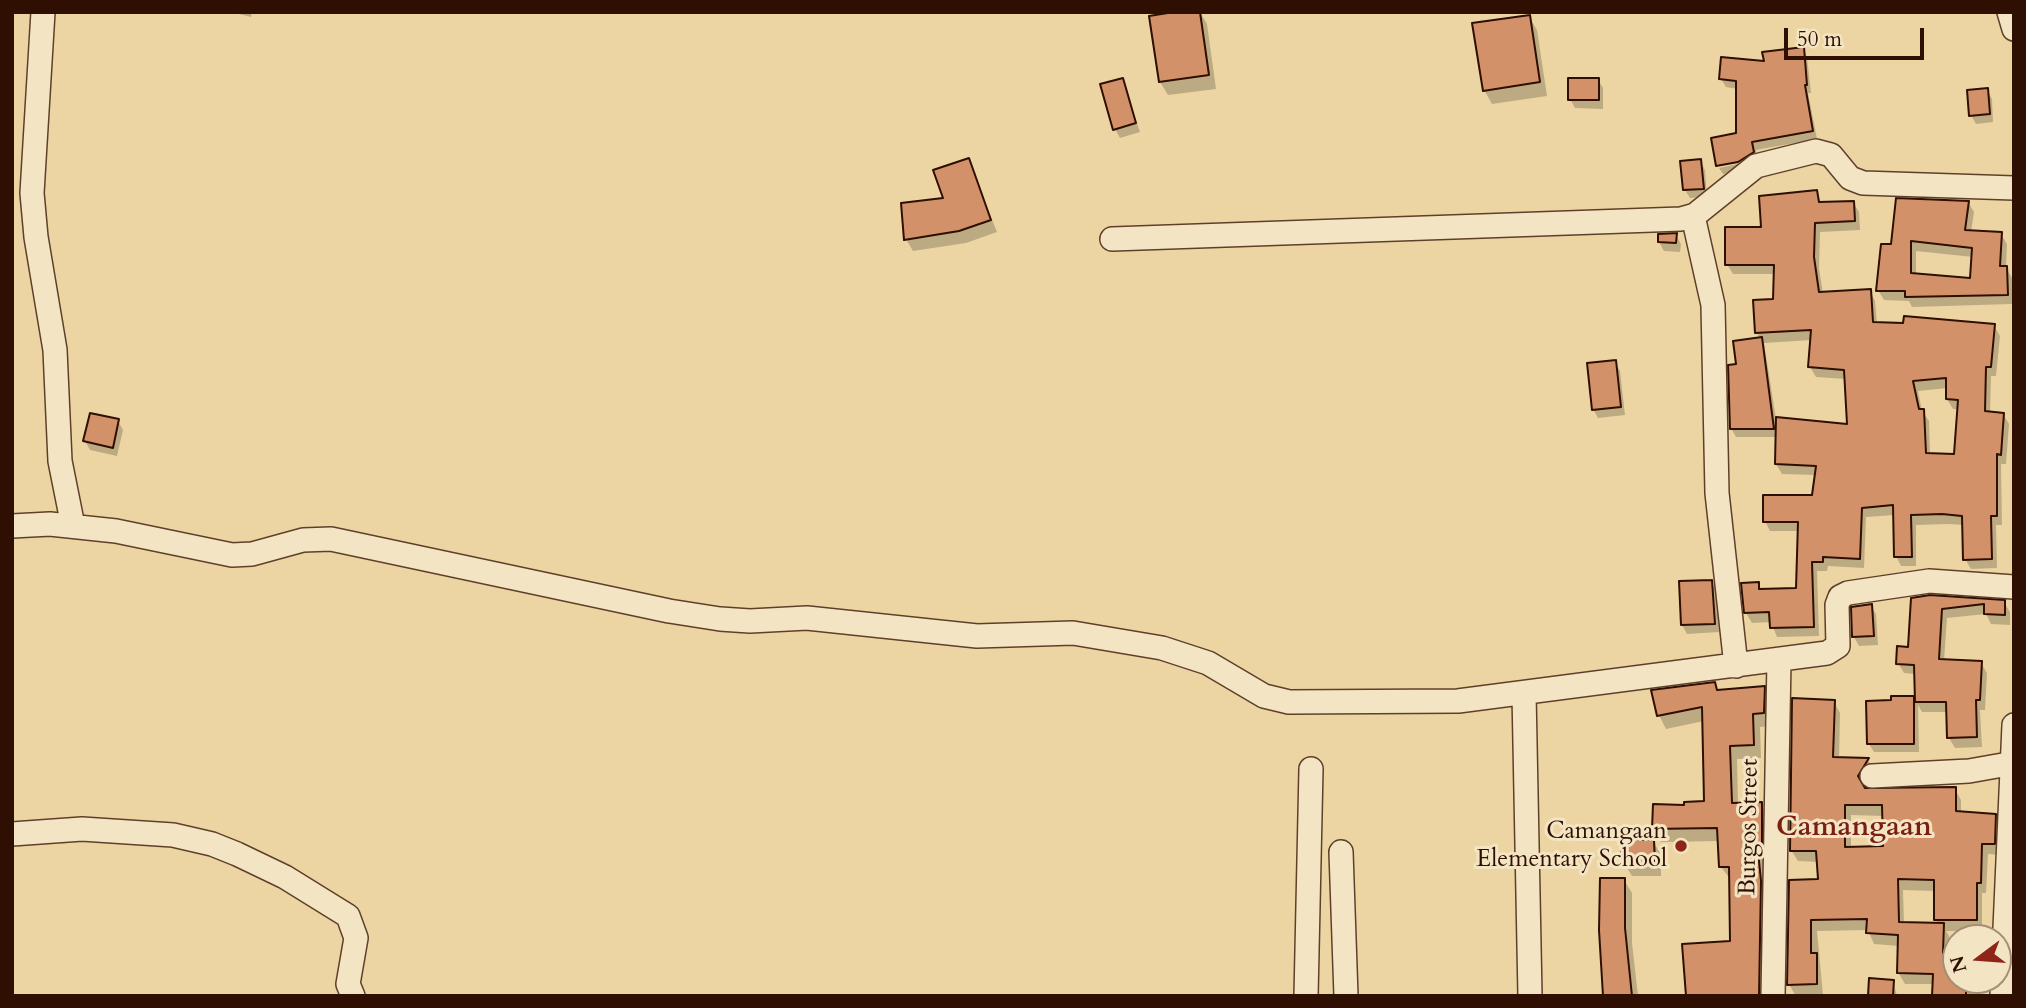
<!DOCTYPE html>
<html>
<head>
<meta charset="utf-8">
<style>
  body { margin:0 }
  #map { position:relative; width:2026px; height:1008px; overflow:hidden; background:#ecd5a3; font-family:Cardo,serif }
  canvas { display:block }
  .frame { position:absolute; inset:0; border:14px solid #2e0f02; pointer-events:none }
  .north { position:absolute; left:1942px; top:924px; width:70px; height:70px; box-sizing:border-box; background:#f3e4c3; border:2px solid #a48f76; border-radius:50%; rotate:254deg; font-size:19px; font-weight:700; line-height:28px; text-align:center; color:#2e0f02 }
  .north::after { content:''; display:block; margin:auto; width:24px; height:32px; background:#8f2418; clip-path:polygon(50% 0,100% 100%,50% 72%,0 100%) }
  .scale { position:absolute; left:1784px; top:28px; width:140px; height:32px; box-sizing:border-box; border:4px solid #2e0f02; border-top:0; padding-left:9px; font-size:21px; line-height:24px; white-space:nowrap; color:#2e0f02; -webkit-text-stroke:5px #f3e4c3; paint-order:stroke }
</style>
</head>
<body>
<div id="map">
<canvas width="2026" height="1008"></canvas>
<div class="frame"></div>
<div class="north">N</div>
<div class="scale">50 m</div>
</div>
<script>
const g = document.querySelector('canvas').getContext('2d');
g.lineJoin = 'round';
function paint(path, color) { g.fillStyle = color; g.fill(path, 'evenodd'); }
const toPath = rows => new Path2D(rows.map(r => 'M' + r).join(''));
function strokePath(path, color, width, dash) { g.strokeStyle = color; g.lineWidth = width; g.lineCap = dash ? 'butt' : 'round'; g.setLineDash(dash || []); g.stroke(path); }
function write(font, color, halo, rows, align = 'center') {
  g.font = font + ' Cardo,serif'; g.lineWidth = 6; g.setLineDash([]); g.textBaseline = 'middle'; g.strokeStyle = halo; g.fillStyle = color; for (const [text, x, y, turn = 0] of rows) {
    g.save(); g.translate(x, y); g.rotate((+turn || 0) * Math.PI / 180); g.textAlign = isNaN(turn) ? turn : align; if (halo) g.strokeText(text, 0, 0); g.fillText(text, 0, 0); g.restore();
  }
}
paint(toPath([
  [231,12,252,12,251,17],
  [1186,12,1200,12,1207,24,1216,89,1168,95,1160,82],
  [1529,17,1537,30,1547,96,1492,104,1484,90],
  [1803,49,1807,57,1811,93,1808,93,1817,139,1756,150,1758,161,1743,170,1723,174,1719,168,1747,162,1747,159,1718,166,1713,139,1737,135,1738,89,1726,87,1721,79,1723,59,1766,63,1764,53],
  [1122,80,1140,132,1120,138,1115,129],
  [1598,80,1603,88,1603,109,1575,108,1570,99],
  [1987,90,1992,99,1993,122,1976,124,1971,115],
  [968,160,997,232,966,243,913,251,906,239,945,200],
  [1700,161,1705,170,1707,197,1690,198,1685,190],
  [1816,192,1822,204,1853,202,1859,212,1860,230,1820,232,1819,268,1823,294,1870,291,1875,301,1877,324,1994,326,2000,336,1996,376,1991,376,1990,413,2003,414,2009,424,2006,464,2001,464,2002,525,1996,525,1997,568,1971,569,1965,559,1964,525,1949,524,1916,525,1916,566,1901,566,1896,556,1895,515,1866,517,1864,568,1828,566,1827,571,1817,571,1819,636,1777,637,1771,622,1752,623,1746,613,1758,584,1762,590,1798,589,1799,531,1770,531,1765,521,1814,497,1816,475,1782,474,1776,464,1777,437,1736,437,1731,428,1738,366,1760,339,1757,333,1755,301,1775,300,1776,274,1733,274,1727,264,1763,229],
  [1812,340,1810,367,1816,377,1846,379,1848,426,1776,419,1764,343],
  [1948,388,1947,399,1953,409,1959,409,1956,456,1930,454,1929,421,1922,411,1918,391],
  [1968,202,1974,212,1971,232,2001,234,2007,244,2006,267,2012,278,2012,304,1912,307,1909,301,1884,300,1878,290,1893,246],
  [1916,251,1973,257,1972,280,1916,276],
  [1676,235,1681,244,1680,252,1664,251,1659,242],
  [1615,362,1620,371,1625,415,1598,418,1593,409],
  [118,421,123,430,117,456,90,450,85,441],
  [1711,582,1717,591,1719,632,1687,634,1682,625],
  [1913,599,2004,602,2010,612,2010,625,1991,624,1986,614,1947,618,1944,661,1981,663,1987,673,1985,710,1980,710,1982,747,1955,748,1949,738,1948,712,1922,712,1918,705,1919,752,1874,752,1869,744,1913,698,1916,703,1916,674,1904,673,1898,663,1909,648],
  [1871,606,1876,614,1878,645,1859,646,1854,637],
  [1714,684,1719,692,1764,688,1771,702,1771,726,1760,727,1761,758,1737,759,1738,804,1761,804,1769,817,1766,996,1665,996,1687,994,1732,943,1731,880,1721,867,1719,841,1661,842,1654,829,1686,807,1706,803,1704,721,1666,729,1659,715],
  [1834,702,1840,713,1839,759,1868,760,1874,770,1862,790,1955,789,1961,800,1961,814,1995,816,2001,827,2000,855,1988,854,1986,893,1982,893,1982,931,1946,931,1949,936,1949,955,1956,956,1956,980,1979,980,1978,984,1972,983,1972,996,1934,996,1934,984,1905,984,1898,972,1899,946,1874,944,1868,930,1817,931,1823,995,1795,995,1789,984,1820,881,1819,862,1798,861,1791,850],
  [1851,815,1884,816,1885,848,1851,849],
  [1903,890,1936,891,1936,919,1938,925,1904,924],
  [1653,841,1661,855,1661,876,1632,876,1624,863],
  [1624,880,1632,893,1632,943,1638,996,1611,996],
  [1893,981,1897,996,1869,996]
]), '#0003');
const building = toPath([
  [1174,12,1200,12,1209,75,1159,82,1149,16,1174,12],
  [1530,15,1540,82,1483,91,1472,23,1530,15],
  [1804,47,1807,85,1805,85,1813,131,1752,142,1754,152,1738,162,1716,166,1711,138,1736,133,1736,81,1719,79,1721,57,1764,61,1762,52,1804,47],
  [1123,78,1136,123,1113,130,1100,84,1123,78],
  [1568,78,1599,78,1599,100,1568,100,1568,78],
  [1988,88,1990,114,1969,116,1967,90,1988,88],
  [969,158,991,220,959,231,904,240,901,203,943,198,933,170,969,158],
  [1701,159,1704,189,1683,190,1680,161,1701,159],
  [1817,190,1819,202,1854,201,1855,221,1815,223,1814,257,1819,292,1871,289,1873,322,1903,323,1904,316,1995,324,1991,367,1986,367,1985,411,2004,413,2001,455,1997,454,1997,516,1991,516,1992,559,1963,560,1962,516,1942,514,1911,515,1912,557,1894,557,1893,505,1862,508,1860,559,1823,557,1823,562,1812,562,1814,627,1770,628,1769,612,1744,613,1741,583,1759,582,1759,589,1796,588,1798,522,1763,522,1763,495,1812,495,1816,466,1775,464,1776,417,1847,424,1844,370,1808,367,1811,330,1755,333,1753,300,1773,299,1774,265,1725,265,1725,227,1761,227,1759,196,1817,190],
  [1946,378,1946,399,1958,400,1954,454,1926,453,1924,409,1919,409,1913,381,1946,378],
  [1896,198,1969,201,1965,230,2002,232,2000,266,2007,266,2008,295,1905,297,1905,291,1876,291,1881,244,1891,244,1896,198],
  [1911,241,1972,248,1970,278,1911,273,1911,241],
  [1677,233,1676,243,1658,242,1658,234,1677,233],
  [1762,337,1774,429,1730,429,1728,365,1736,364,1733,341,1762,337],
  [1616,360,1621,407,1592,410,1587,363,1616,360],
  [90,413,119,419,113,448,83,441,90,413],
  [1712,580,1715,624,1681,625,1679,581,1712,580],
  [1930,595,2005,600,2005,615,1984,614,1984,604,1942,609,1939,659,1982,661,1980,700,1976,700,1977,737,1947,738,1946,702,1915,702,1914,665,1896,664,1897,646,1908,647,1911,598,1930,595],
  [1872,604,1874,636,1852,637,1851,607,1872,604],
  [1715,682,1717,690,1765,686,1764,713,1753,714,1754,745,1730,746,1732,803,1762,802,1762,851,1758,851,1761,881,1759,996,1686,996,1682,944,1730,941,1729,867,1719,867,1717,828,1652,829,1653,804,1684,805,1684,802,1704,801,1702,707,1657,716,1651,690,1715,682],
  [1891,696,1914,696,1914,744,1867,744,1866,701,1891,700,1891,696],
  [1792,698,1835,700,1833,757,1869,758,1858,776,1865,788,1956,787,1956,811,1996,814,1995,844,1982,844,1981,883,1977,883,1977,920,1934,920,1934,880,1898,879,1899,922,1944,923,1943,953,1956,955,1956,980,1966,980,1966,996,1932,996,1933,974,1897,973,1898,935,1866,933,1867,919,1811,920,1811,953,1817,953,1817,984,1787,985,1789,880,1818,879,1816,851,1790,851,1792,698],
  [1845,805,1882,805,1883,846,1845,847,1845,805],
  [1621,840,1654,840,1655,863,1622,863,1621,840],
  [1600,878,1625,878,1625,928,1632,996,1603,996,1599,930,1600,878],
  [1869,978,1894,980,1893,996,1868,996,1869,978]
]);
paint(building, '#d3916a');
strokePath(building, '#2e0f02', 2);
const minor = toPath([
  [43,12,32,193,36,237,55,350,60,461,73,526],
  [2009,12,2014,29],
  [1693,216,1713,305,1717,493,1736,666],
  [1112,239,1681,219,1695,215,1756,166,1816,151,1831,155,1850,178,1863,183,2014,188],
  [12,526,50,524,116,531,232,555,252,554,303,540,331,539,669,611,720,619,750,621,807,618,977,636,1073,633,1162,648,1208,663,1264,696,1289,702,1458,701,1827,653,1838,646,1837,605,1840,597,1848,593,1929,581,2014,587],
  [1524,693,1530,996],
  [1872,776,1969,771,2014,763],
  [12,834,82,829,173,835,212,844,237,854,285,877,348,916,356,938,348,984,353,996],
  [1341,852,1346,996],
  [1306,996,1311,769],
  [1773,996,1779,660],
  [2002,996,2014,725]
]);
strokePath(minor, '#5e402a', 26);
strokePath(minor, '#f3e4c3', 23);
for (const [x, y, r, color] of [
  [1681,846,7,"#8f2418"]
]) { const dot = new Path2D(); dot.arc(x, y, r, 0, 2 * Math.PI); g.fillStyle = color; g.fill(dot); strokePath(dot, '#f3e4c3', 2.5); }
write('24px', '#2e0f02', '#f3e4c3', [
  ["Burgos Street",1750,827,-89]
]);
write('24px', '#2e0f02', '#f3e4c3', [
  ["Camangaan",1667,832],
  ["Elementary School",1667,860]
], 'right');
write('bold 28px', '#7a1f14', '#f3e4c3', [
  ["Camangaan",1854,829]
]);
</script>
</body>
</html>
